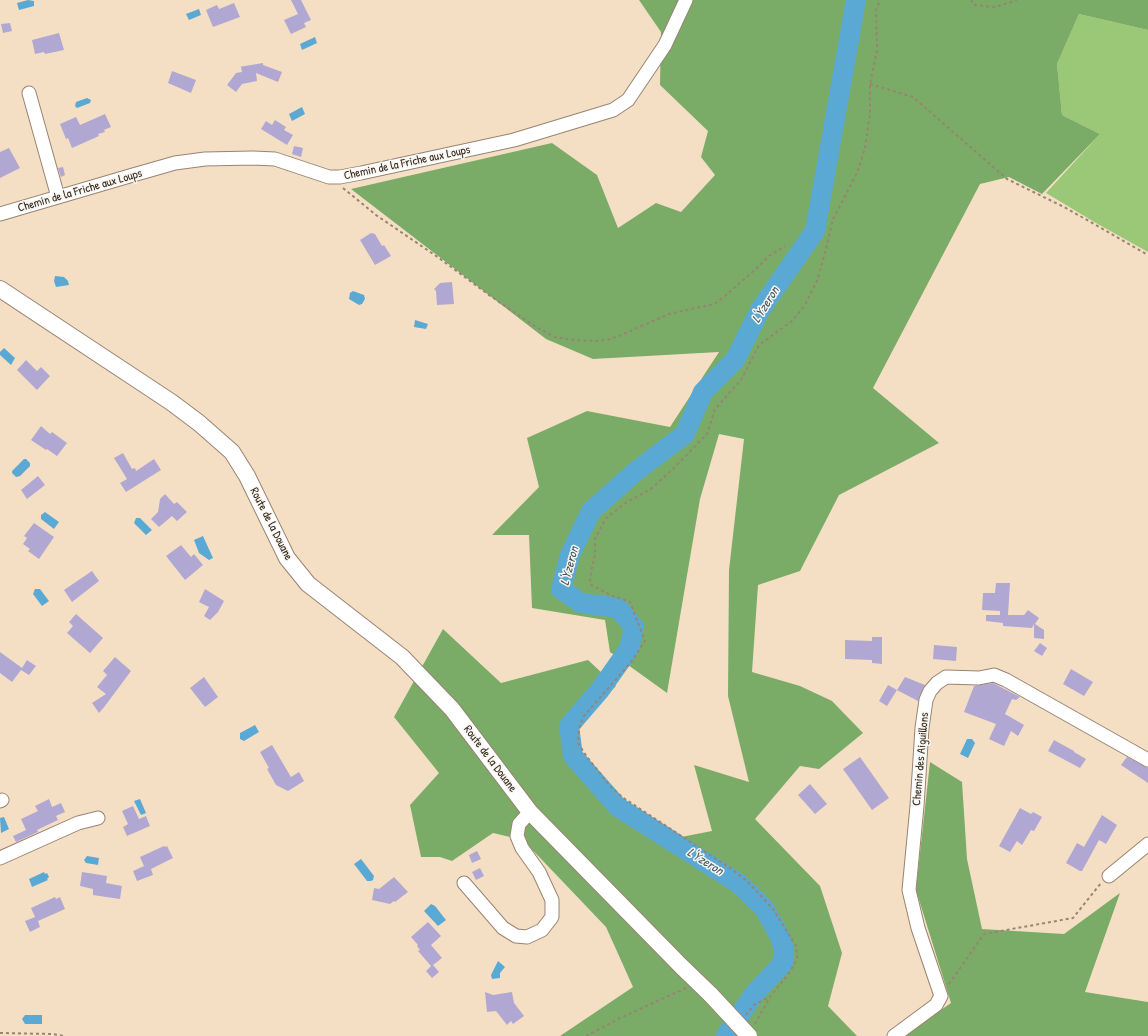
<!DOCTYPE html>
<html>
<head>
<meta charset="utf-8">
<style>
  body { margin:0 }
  canvas { display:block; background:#f4dfc5 }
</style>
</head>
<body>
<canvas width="1148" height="1036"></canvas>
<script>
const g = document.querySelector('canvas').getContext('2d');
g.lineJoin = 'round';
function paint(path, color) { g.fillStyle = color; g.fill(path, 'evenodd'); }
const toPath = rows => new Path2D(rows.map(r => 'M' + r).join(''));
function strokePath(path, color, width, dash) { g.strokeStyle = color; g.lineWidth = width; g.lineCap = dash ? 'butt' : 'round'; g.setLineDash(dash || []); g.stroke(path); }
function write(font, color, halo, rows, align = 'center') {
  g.font = font + ' "Patrick Hand",sans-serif'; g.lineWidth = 3; g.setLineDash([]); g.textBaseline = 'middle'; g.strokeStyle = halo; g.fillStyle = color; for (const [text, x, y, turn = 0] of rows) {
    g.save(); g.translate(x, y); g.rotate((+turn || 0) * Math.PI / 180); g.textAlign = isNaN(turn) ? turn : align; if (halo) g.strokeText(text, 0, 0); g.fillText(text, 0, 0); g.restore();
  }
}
paint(toPath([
  [1079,14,1148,30,1148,252,1096,223,1046,193,1100,134,1062,115,1057,64]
]), '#9ac876');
paint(toPath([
  [639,0,1148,0,1148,30,1079,14,1057,64,1062,115,1100,134,1042,194,1009,177,980,184,873,388,939,443,839,495,800,571,758,585,752,672,800,686,832,701,863,733,819,769,800,766,755,819,820,886,842,953,828,1006,857,1036,560,1036,633,987,606,927,523,840,493,833,452,861,440,857,421,857,410,805,439,773,394,717,443,629,501,683,588,660,616,686,575,727,577,753,619,800,676,838,712,831,694,765,749,782,728,696,729,570,744,439,719,434,700,499,667,693,610,652,605,620,532,608,529,535,492,535,539,487,527,438,587,411,670,427,719,352,593,359,546,339,351,189,552,143,597,175,618,228,656,203,681,212,715,175,701,157,708,131,660,85,661,32],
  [930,762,962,782,967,859,982,929,1064,934,1120,893,1085,992,1148,1002,1148,1036,903,1036,951,1003,916,890]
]), '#7bac67');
paint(toPath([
  [28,0,34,1,34,6,19,10,17,3],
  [199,9,201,15,189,20,186,14],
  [315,37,317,43,302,50,300,44],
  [87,98,91,100,90,103,77,108,75,106,76,102],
  [302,107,305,114,292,121,289,114],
  [55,276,64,277,68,281,69,285,56,287,54,281],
  [353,291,364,295,365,299,362,304,359,305,349,299,350,293],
  [415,320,428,324,426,329,414,327],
  [4,348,15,358,11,365,0,355,0,352],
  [24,459,26,459,30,463,30,466,20,476,16,477,12,473,12,471],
  [45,512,59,522,54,529,41,519,41,515],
  [136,518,140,518,152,530,146,535,134,523],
  [203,536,213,558,209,560,199,553,194,540],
  [35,589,40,589,49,601,42,606,33,594],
  [255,725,259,732,244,741,240,739,240,733],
  [967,739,972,739,975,743,968,758,960,754],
  [140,799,146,813,141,815,134,801],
  [4,817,9,829,1,833,0,818],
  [87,856,99,858,98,865,86,863,84,860],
  [361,859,374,876,373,880,371,881,367,881,354,864],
  [44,872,45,874,47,873,49,877,47,879,48,880,32,887,29,879],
  [431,904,435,906,446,920,438,926,424,911],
  [498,961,505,967,500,973,500,978,492,979,491,975],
  [25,1015,42,1015,42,1024,25,1024,22,1019]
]), '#5aa9d4');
strokePath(toPath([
  [726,1036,754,994,783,963,784,949,779,935,764,908,738,883,618,807,573,756,569,726,600,690,629,649,634,627,618,608,581,603,561,589,570,555,591,511,635,472,685,434,703,392,735,360,760,310,815,231,856,0]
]), '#5aa9d4', 20);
paint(toPath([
  [291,0,301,0,311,20,304,23,306,27,291,34,284,20,298,14],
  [234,3,240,17,213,27,206,10,217,5,219,9],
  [10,23,12,31,3,33,1,24],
  [59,33,64,50,45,54,44,52,35,54,32,40],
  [263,63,263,65,282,72,278,82,256,73,257,81,242,84,236,92,227,85,236,73,242,72,241,67,239,67],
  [172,71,196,80,191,93,168,83],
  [105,114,111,127,104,130,105,132,98,134,99,136,72,148,68,138,66,139,60,124,76,117,80,125],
  [275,120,286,127,284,130,293,135,287,145,261,129,266,121,272,125],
  [294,146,303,148,301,157,292,154],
  [9,148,20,168,0,178,0,152],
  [63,167,65,175,61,177,58,168],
  [371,233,375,234,382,246,384,245,391,256,375,265,360,240],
  [452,282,454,304,437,305,436,291,434,289,440,283],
  [26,360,37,371,41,367,50,376,37,390,17,370],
  [41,426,50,434,52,432,67,443,57,456,47,449,46,450,31,440],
  [123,453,132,469,135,468,136,471,154,459,161,470,126,492,120,483,127,479,114,458],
  [38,476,45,485,27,499,21,490],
  [165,494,174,504,177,502,187,512,177,521,172,516,159,527,151,519,158,512,160,499],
  [34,523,54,537,39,559,28,551,30,549,23,544,27,538,24,536],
  [181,545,191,557,194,554,203,565,185,580,166,556],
  [92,571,99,581,72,602,64,590],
  [996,583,1010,583,1008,615,1024,615,1028,610,1039,618,1035,624,1044,630,1044,639,1034,638,1034,624,1032,628,1003,626,1003,623,986,621,986,615,1000,615,1000,611,982,610,983,593,995,593],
  [205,589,224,601,218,612,210,620,204,616,209,607,199,602],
  [76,614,103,638,90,653,67,633,73,626,69,622],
  [872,637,882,637,882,664,872,663,872,660,845,659,845,640,872,641],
  [1040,643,1047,648,1042,656,1034,651],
  [934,645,957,647,956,661,933,659],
  [0,652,22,668,27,660,36,666,29,675,21,670,12,682,0,673],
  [115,657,131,671,105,706,99,713,92,703,106,694,97,687,107,675,103,671],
  [1071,669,1093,682,1084,696,1063,684],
  [204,677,218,697,205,707,190,688],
  [905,677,925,685,918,701,897,690],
  [993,683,1020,697,1016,700,1012,699,1005,714,1024,725,1018,736,1011,731,1004,746,989,739,996,724,964,712,974,686],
  [888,685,897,690,887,706,879,701],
  [1054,740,1074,751,1074,752,1086,759,1080,768,1048,751],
  [272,745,291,777,299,772,304,781,288,791,276,785,267,769,269,768,260,752],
  [860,757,889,798,872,810,843,769],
  [1127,757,1148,768,1148,783,1121,765],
  [810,784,827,804,815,814,798,795],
  [49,799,52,807,61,803,65,812,56,816,58,820,37,830,38,832,16,842,13,836,26,830,21,819,38,811,35,806],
  [133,806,139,819,146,816,150,826,127,836,123,827,128,824,122,811],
  [1020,808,1031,814,1033,812,1042,817,1034,831,1031,830,1022,845,1017,841,1010,852,999,846],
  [1102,815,1117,825,1106,844,1099,840,1082,871,1080,871,1066,863,1077,843,1084,847],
  [164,846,165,847,167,846,173,858,151,869,153,875,137,881,133,871,144,866,140,857],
  [477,851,481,859,472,863,469,855],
  [480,868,484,876,476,880,472,872],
  [82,872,107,876,106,883,122,886,120,899,93,895,93,889,80,886],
  [394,877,408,892,395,902,394,901,390,904,372,900,374,888,379,889],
  [55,897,56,899,60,897,65,909,38,921,40,927,30,932,25,921,35,917,31,908],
  [428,922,441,936,431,945,442,958,433,965,439,972,432,978,426,971,431,966,418,951,420,950,417,946,418,945,411,937],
  [485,992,493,995,512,992,514,1003,524,1016,513,1024,511,1021,507,1025,496,1011,487,1012]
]), '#b0a8d2');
const minor = toPath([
  [29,93,58,197],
  [0,214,133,175,175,163,205,159,253,158,275,159,329,177,340,177,361,173,514,140,613,110,628,100,665,45,686,0],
  [0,801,2,800],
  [0,858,78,823,98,818],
  [1109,876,1148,844],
  [464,883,503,928,516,936,527,937,542,930,552,917,552,900,539,872,522,848,517,836,519,824,530,812],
  [894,1036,936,1005,941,996,918,928,909,890,917,806,922,728,926,700,930,691,937,683,946,677,979,678,994,675,1006,680,1148,760]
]);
const major = toPath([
  [0,289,171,402,199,423,232,452,247,476,287,558,308,584,402,657,452,709,530,812,681,966,711,995]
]);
strokePath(minor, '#988472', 15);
strokePath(major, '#988472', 18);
strokePath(toPath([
  [971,0,974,5,995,7,1017,0],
  [870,84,913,97,1007,179,1066,208,1148,255],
  [343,188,376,215,439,258,489,295,536,327,555,337,574,340,597,341,607,340,619,336,669,314,714,304,725,296,759,266,769,256,785,246],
  [949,984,984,934,1073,918,1101,883],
  [746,1015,754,1005,769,997],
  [755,1024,770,997,789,973,795,963,797,957,796,946,773,909,748,882,733,870,622,797,610,786,587,757,578,743,579,729,583,717,632,661,645,641,630,602,610,595,590,584,591,571,595,555,595,539,606,518,627,502,651,489,671,471,707,434,715,409,741,380,759,345,792,321,805,305,817,281,826,249,833,219,857,173,865,148,870,114,870,84,877,51,876,10,880,0],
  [0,1033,52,1034,65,1036],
  [586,1036,620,1018,686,988]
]), '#988472', 2, [3, 3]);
strokePath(minor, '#fff', 13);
strokePath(major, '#fff', 16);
const majorBridge = toPath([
  [711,995,749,1036]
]);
strokePath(majorBridge, '#988472', 18, []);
strokePath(majorBridge, '#fff', 16);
write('12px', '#3b2a1e', '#f6f6f2', [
  ["Chemin de la Friche aux Loups",407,163,-12],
  ["Chemin de la Friche aux Loups",80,191,-16],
  ["Route de la Douane",271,524,63],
  ["Route de la Douane",490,759,53],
  ["Chemin des Aiguillons",921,759,-85]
]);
write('italic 13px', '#46565e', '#f6f6f2', [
  ["L'Yzeron",766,305,-58],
  ["L'Yzeron",570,566,-75],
  ["L'Yzeron",705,862,32]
]);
</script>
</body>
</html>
